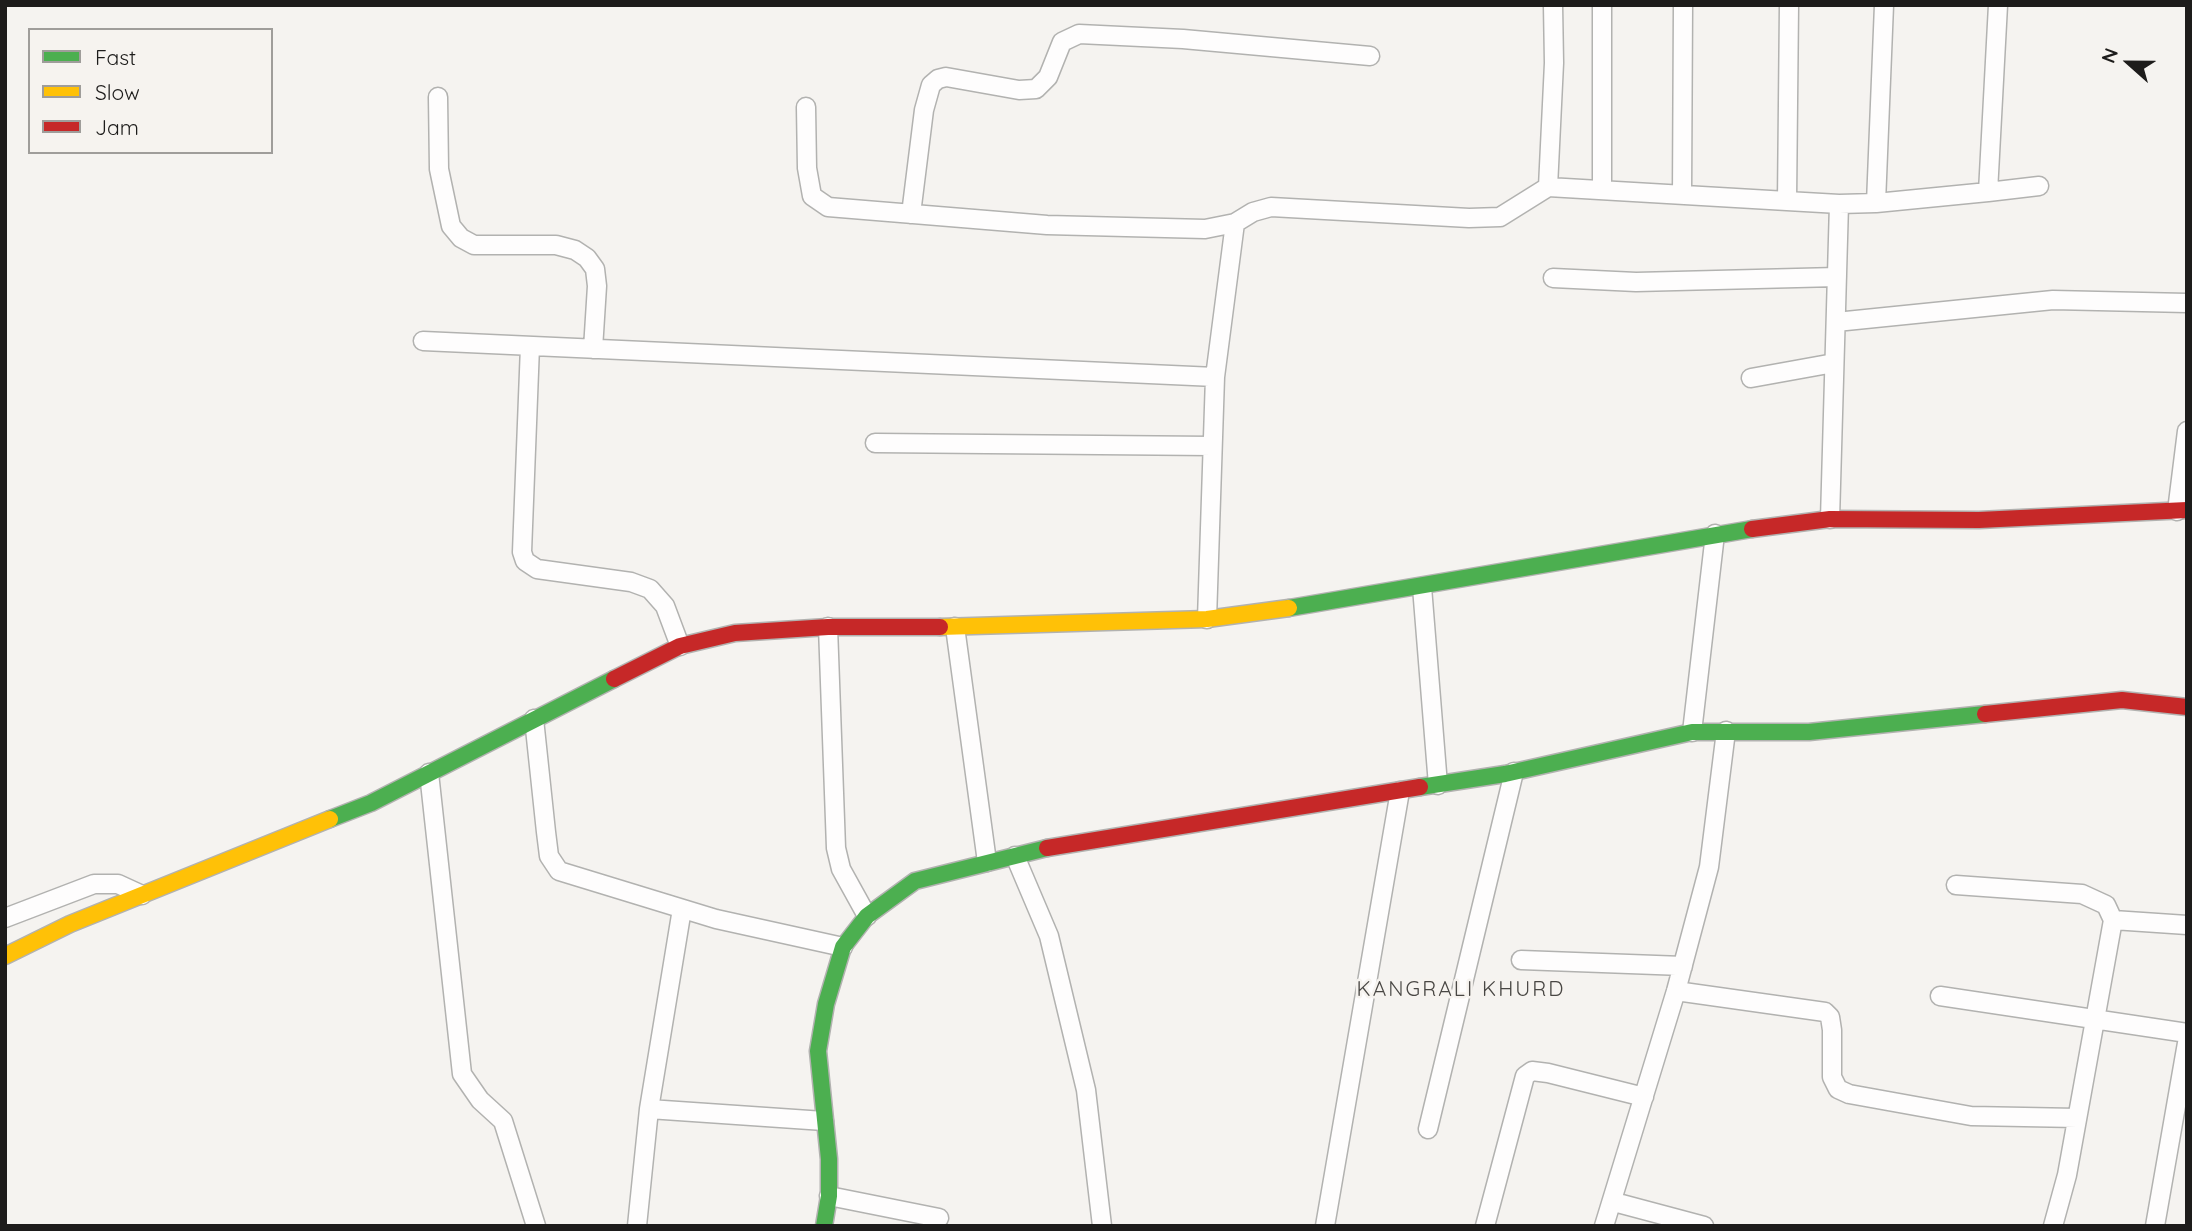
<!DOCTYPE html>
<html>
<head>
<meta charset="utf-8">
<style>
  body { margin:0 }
  #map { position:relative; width:2192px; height:1231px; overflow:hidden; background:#f5f3f0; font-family:Quicksand,sans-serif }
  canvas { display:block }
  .frame { position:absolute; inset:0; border:7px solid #1d1c1b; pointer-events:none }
  .legend { position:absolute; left:28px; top:28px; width:245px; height:126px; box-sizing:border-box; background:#f6f3ef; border:2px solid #9f9d9a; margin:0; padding:9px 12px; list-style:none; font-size:21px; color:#1d1c1b }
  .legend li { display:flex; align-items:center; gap:14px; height:35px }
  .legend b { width:35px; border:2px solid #9f9d9a }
  .north { position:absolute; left:2094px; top:28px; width:70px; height:70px; -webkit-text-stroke:5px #f6f3ef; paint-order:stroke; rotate:291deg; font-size:19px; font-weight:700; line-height:28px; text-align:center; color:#1d1c1b }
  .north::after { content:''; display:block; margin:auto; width:24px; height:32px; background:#1d1c1b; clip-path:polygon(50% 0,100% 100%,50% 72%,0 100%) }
</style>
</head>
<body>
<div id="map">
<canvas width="2192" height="1231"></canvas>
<div class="frame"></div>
<ul class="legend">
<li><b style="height:9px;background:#4caf50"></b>Fast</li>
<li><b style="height:9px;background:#ffc107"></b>Slow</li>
<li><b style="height:9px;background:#c62828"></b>Jam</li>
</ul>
<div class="north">N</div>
</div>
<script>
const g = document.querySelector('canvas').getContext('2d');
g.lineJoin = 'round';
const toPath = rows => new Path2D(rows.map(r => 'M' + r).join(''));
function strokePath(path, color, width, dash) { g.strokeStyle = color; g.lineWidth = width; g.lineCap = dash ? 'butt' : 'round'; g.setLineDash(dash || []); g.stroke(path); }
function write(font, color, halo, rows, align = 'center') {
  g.font = font + ' Quicksand,sans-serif'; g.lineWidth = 5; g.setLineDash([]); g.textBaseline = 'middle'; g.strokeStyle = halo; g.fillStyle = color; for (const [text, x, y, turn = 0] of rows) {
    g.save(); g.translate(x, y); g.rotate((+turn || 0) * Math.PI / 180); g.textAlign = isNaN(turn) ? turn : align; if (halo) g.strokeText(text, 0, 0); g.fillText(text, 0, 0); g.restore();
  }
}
const street = toPath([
  [1602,5,1602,190],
  [1789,5,1787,201,1839,204,1830,519],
  [438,97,439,169,451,226,461,238,474,245,556,245,575,250,587,258,595,269,597,286,593,349],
  [806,107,807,168,812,196,828,207,1047,225,1205,229,1235,223,1253,212,1271,207,1469,218,1500,217,1548,187,1787,201],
  [1548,187,1554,63,1553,5],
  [1988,192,2039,186],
  [1682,195,1683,5],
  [1876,203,1884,5],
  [1839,204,1876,203,1988,192,1998,5],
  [911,214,924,110,931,85,938,79,946,77,1019,90,1036,89,1048,77,1062,42,1079,34,1183,39,1370,56],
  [1553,278,1636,282,1837,277],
  [1836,322,2053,300,2187,303],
  [423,341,1215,377],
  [530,346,522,552,525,561,537,569,631,582,650,589,665,606,680,646],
  [1751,378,1834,363],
  [875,443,1212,446],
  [2177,511,2187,431],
  [1422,587,1438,785],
  [1207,619,1215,377,1235,223],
  [828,627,836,848,841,869,867,916],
  [955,627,987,862],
  [534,719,546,832,549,856,559,871,716,919,843,947],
  [1692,732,1715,534],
  [429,773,462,1074,480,1100,503,1121,536,1226],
  [1015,856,1049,936,1086,1090,1102,1226],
  [1956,885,2082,894,2106,905,2113,920,2067,1175,2053,1226],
  [5,918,94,884,118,884,142,895],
  [2113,920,2187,925],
  [1521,960,1683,966],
  [1676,991,1825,1012,1830,1017,1832,1030,1832,1077,1838,1089,1849,1094,1971,1116,2077,1118],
  [1940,996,2187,1033],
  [649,1109,824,1121],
  [1428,1129,1514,772],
  [829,1196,939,1218],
  [1614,1202,1704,1226],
  [637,1226,649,1109,682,909],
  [1325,1226,1400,791],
  [1485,1226,1525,1076,1532,1071,1548,1073,1644,1097],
  [1604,1226,1676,991,1709,867,1726,731],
  [2155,1226,2187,1043]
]);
const fast = toPath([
  [1289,608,1752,529],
  [1420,787,1505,774,1692,732,1809,732,1985,714],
  [330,819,371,803,614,679],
  [824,1226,829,1196,829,1159,818,1051,826,1004,843,947,867,916,915,881,1047,848]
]);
const slow = toPath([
  [940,627,1207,619,1289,608],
  [5,956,70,924,330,819]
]);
const jam = toPath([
  [1752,529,1830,519,1979,520,2187,510],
  [614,679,680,646,735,633,828,627,940,627],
  [1985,714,2122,700,2187,707],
  [1047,848,1420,787]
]);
strokePath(street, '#b2b2b0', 21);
strokePath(fast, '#b2b2b0', 19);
strokePath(slow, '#b2b2b0', 19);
strokePath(jam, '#b2b2b0', 19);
strokePath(street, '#fefdfd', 18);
strokePath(fast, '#4caf50', 16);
strokePath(slow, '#ffc107', 16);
strokePath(jam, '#c62828', 16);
g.letterSpacing = '2px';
write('21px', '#494744', '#f6f3ef', [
  ["KANGRALI KHURD",1461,990]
]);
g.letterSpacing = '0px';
</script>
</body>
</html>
